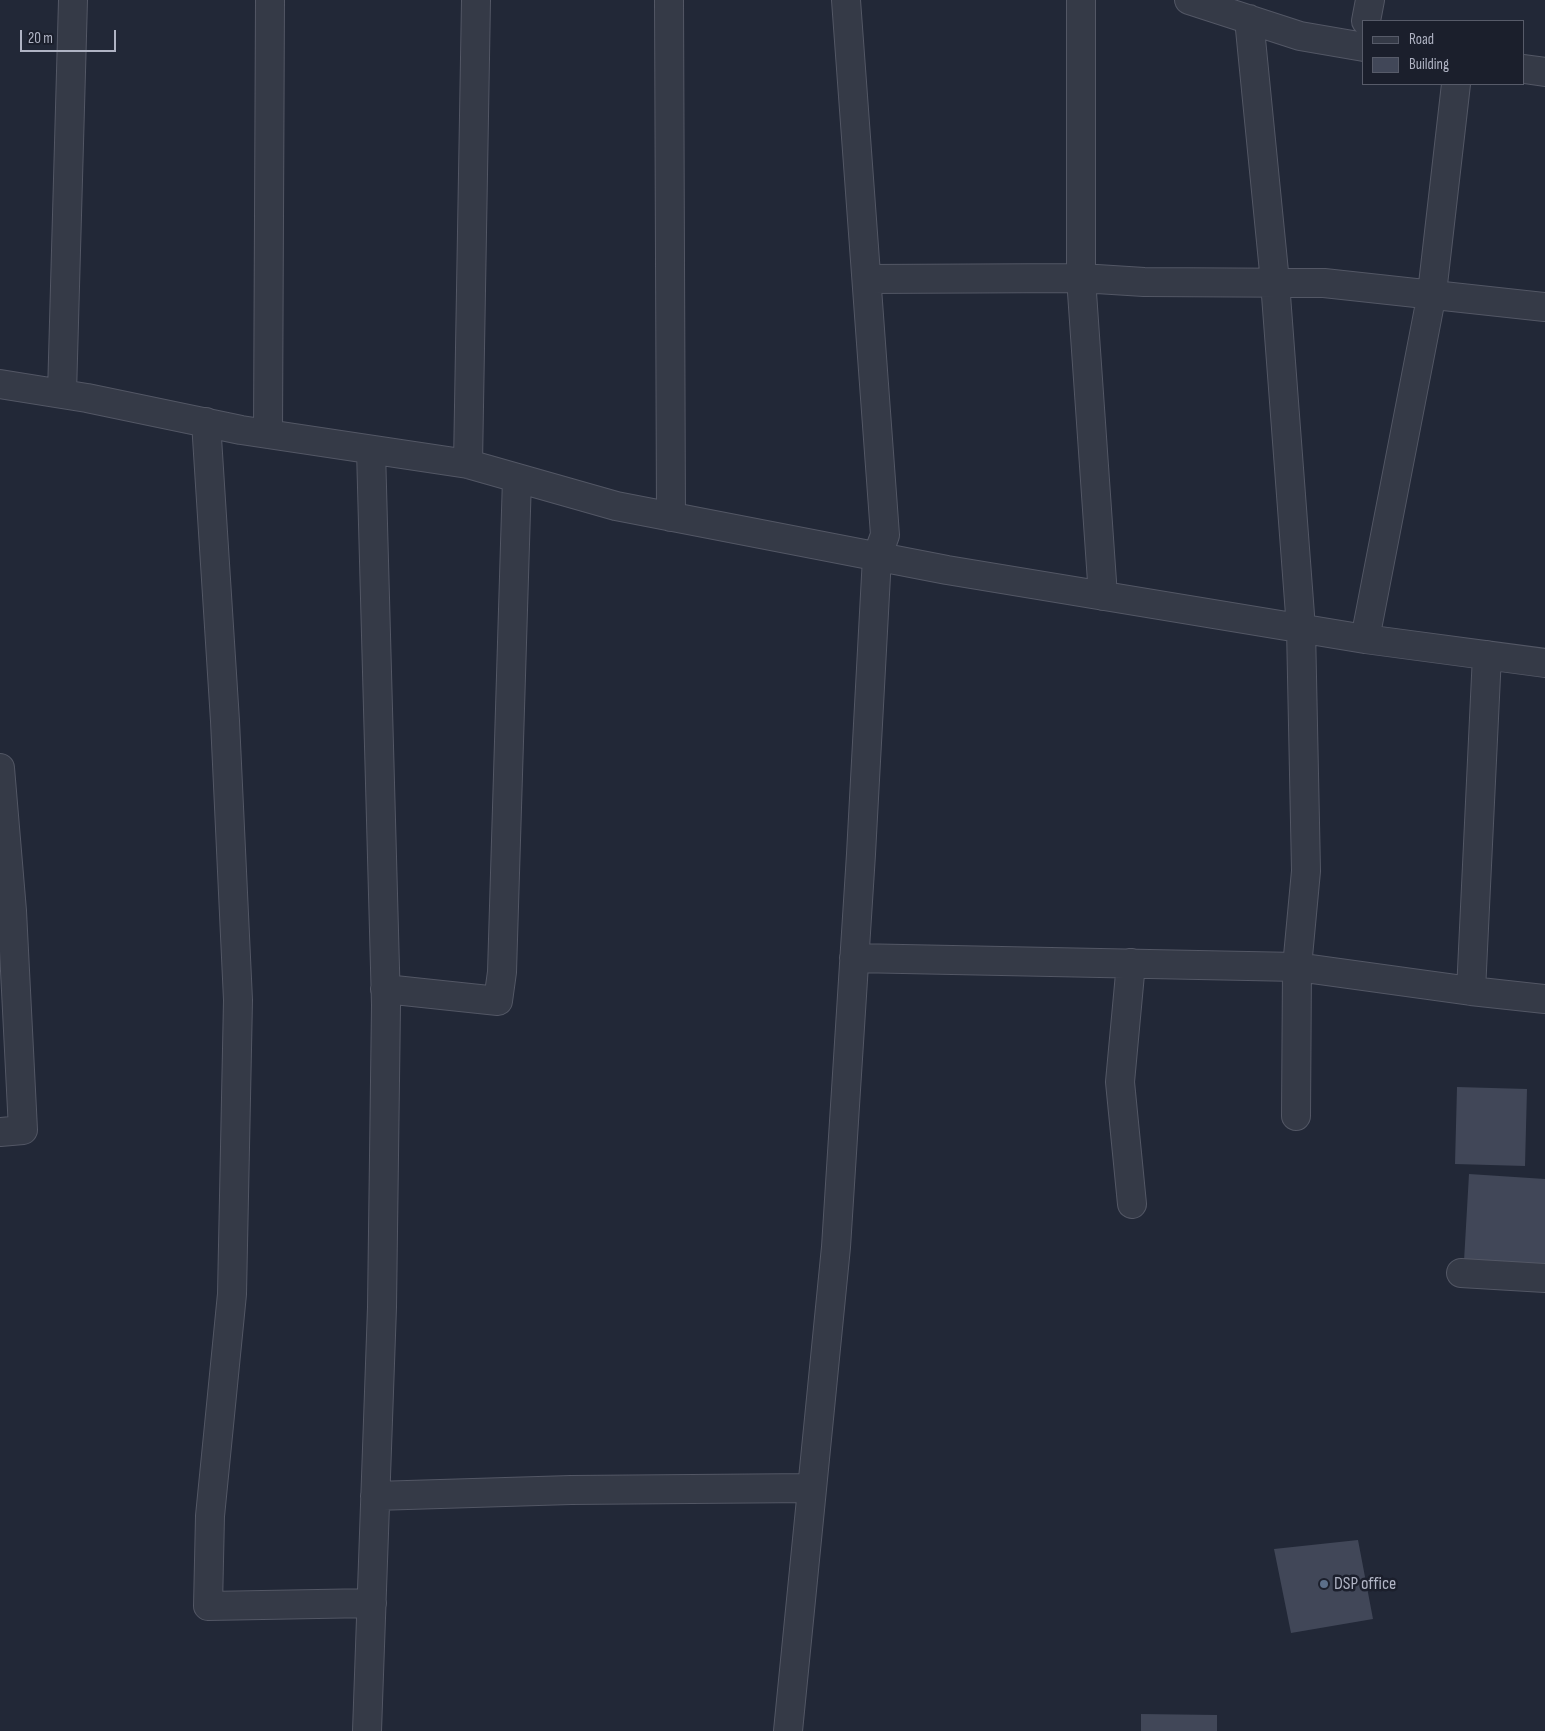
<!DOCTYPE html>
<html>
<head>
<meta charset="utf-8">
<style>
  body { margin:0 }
  #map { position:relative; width:1545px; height:1731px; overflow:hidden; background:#222837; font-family:"Sofia Sans Condensed",sans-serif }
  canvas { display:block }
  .legend { position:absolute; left:1362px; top:20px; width:162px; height:65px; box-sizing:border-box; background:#1b1f2c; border:1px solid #575b69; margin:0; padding:6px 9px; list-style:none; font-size:15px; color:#b0b4c4 }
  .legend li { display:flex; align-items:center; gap:10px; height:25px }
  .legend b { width:25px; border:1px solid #575b69 }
  .scale { position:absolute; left:20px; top:30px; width:96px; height:22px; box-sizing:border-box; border:2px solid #b0b4c4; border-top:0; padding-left:6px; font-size:15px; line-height:18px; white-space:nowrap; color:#b0b4c4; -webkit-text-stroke:4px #1b1f2c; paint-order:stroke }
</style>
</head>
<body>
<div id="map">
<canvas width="1545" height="1731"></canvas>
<ul class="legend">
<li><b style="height:6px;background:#353a47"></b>Road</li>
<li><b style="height:14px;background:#414758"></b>Building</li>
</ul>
<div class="scale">20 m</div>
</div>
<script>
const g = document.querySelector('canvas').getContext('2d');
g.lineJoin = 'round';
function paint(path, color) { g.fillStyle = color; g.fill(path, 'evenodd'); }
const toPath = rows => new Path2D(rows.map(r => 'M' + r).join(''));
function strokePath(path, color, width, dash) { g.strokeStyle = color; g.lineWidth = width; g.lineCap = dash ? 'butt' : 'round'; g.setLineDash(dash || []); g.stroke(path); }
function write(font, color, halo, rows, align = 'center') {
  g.font = font + ' "Sofia Sans Condensed",sans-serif'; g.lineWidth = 5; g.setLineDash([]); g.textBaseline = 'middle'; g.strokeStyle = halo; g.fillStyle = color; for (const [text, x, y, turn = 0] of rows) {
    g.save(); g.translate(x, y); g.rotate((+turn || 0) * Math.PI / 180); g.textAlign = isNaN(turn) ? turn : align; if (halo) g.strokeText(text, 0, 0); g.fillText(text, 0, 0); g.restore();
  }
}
paint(toPath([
  [1457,1087,1527,1089,1525,1166,1455,1164],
  [1469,1174,1545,1179,1545,1265,1464,1261],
  [1358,1540,1373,1619,1291,1633,1274,1549],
  [1141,1714,1217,1715,1217,1731,1141,1731]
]), '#414758');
const street = toPath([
  [669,0,671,517],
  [1081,0,1081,278,1103,596],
  [1189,0,1300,36,1364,47],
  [1249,19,1275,282,1301,628,1306,871,1297,967,1296,1116],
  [1366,21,1370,0],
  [1524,69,1545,72],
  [867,279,1081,278,1144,282,1324,283,1545,307],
  [0,384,87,398,241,430,468,464,616,506,947,570,1365,639,1545,663],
  [62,394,73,0],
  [206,422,225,721,238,1000,232,1294,210,1516,208,1606,372,1603],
  [268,434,270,0],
  [468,464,476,0],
  [1365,639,1432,293,1456,84],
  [0,768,12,911,23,1130,0,1132],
  [854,958,1297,967,1471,991,1545,999],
  [1131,963,1120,1082,1132,1204],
  [385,989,498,1001,502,972,517,478],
  [1471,991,1487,655],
  [1461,1273,1545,1278],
  [375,1496,571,1490,812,1488],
  [367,1731,382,1307,386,1005,371,450],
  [788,1731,836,1247,861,854,877,557,885,535,846,0]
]);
strokePath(street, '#535765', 30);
strokePath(street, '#353a47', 28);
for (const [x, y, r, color] of [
  [1324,1584,5,"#5c6f8a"]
]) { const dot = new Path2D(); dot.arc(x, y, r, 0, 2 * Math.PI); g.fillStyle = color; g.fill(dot); strokePath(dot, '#1b1f2c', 2); }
write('18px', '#b0b4c4', '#1b1f2c', [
  ["DSP office",1334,1584]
], 'left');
</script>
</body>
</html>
